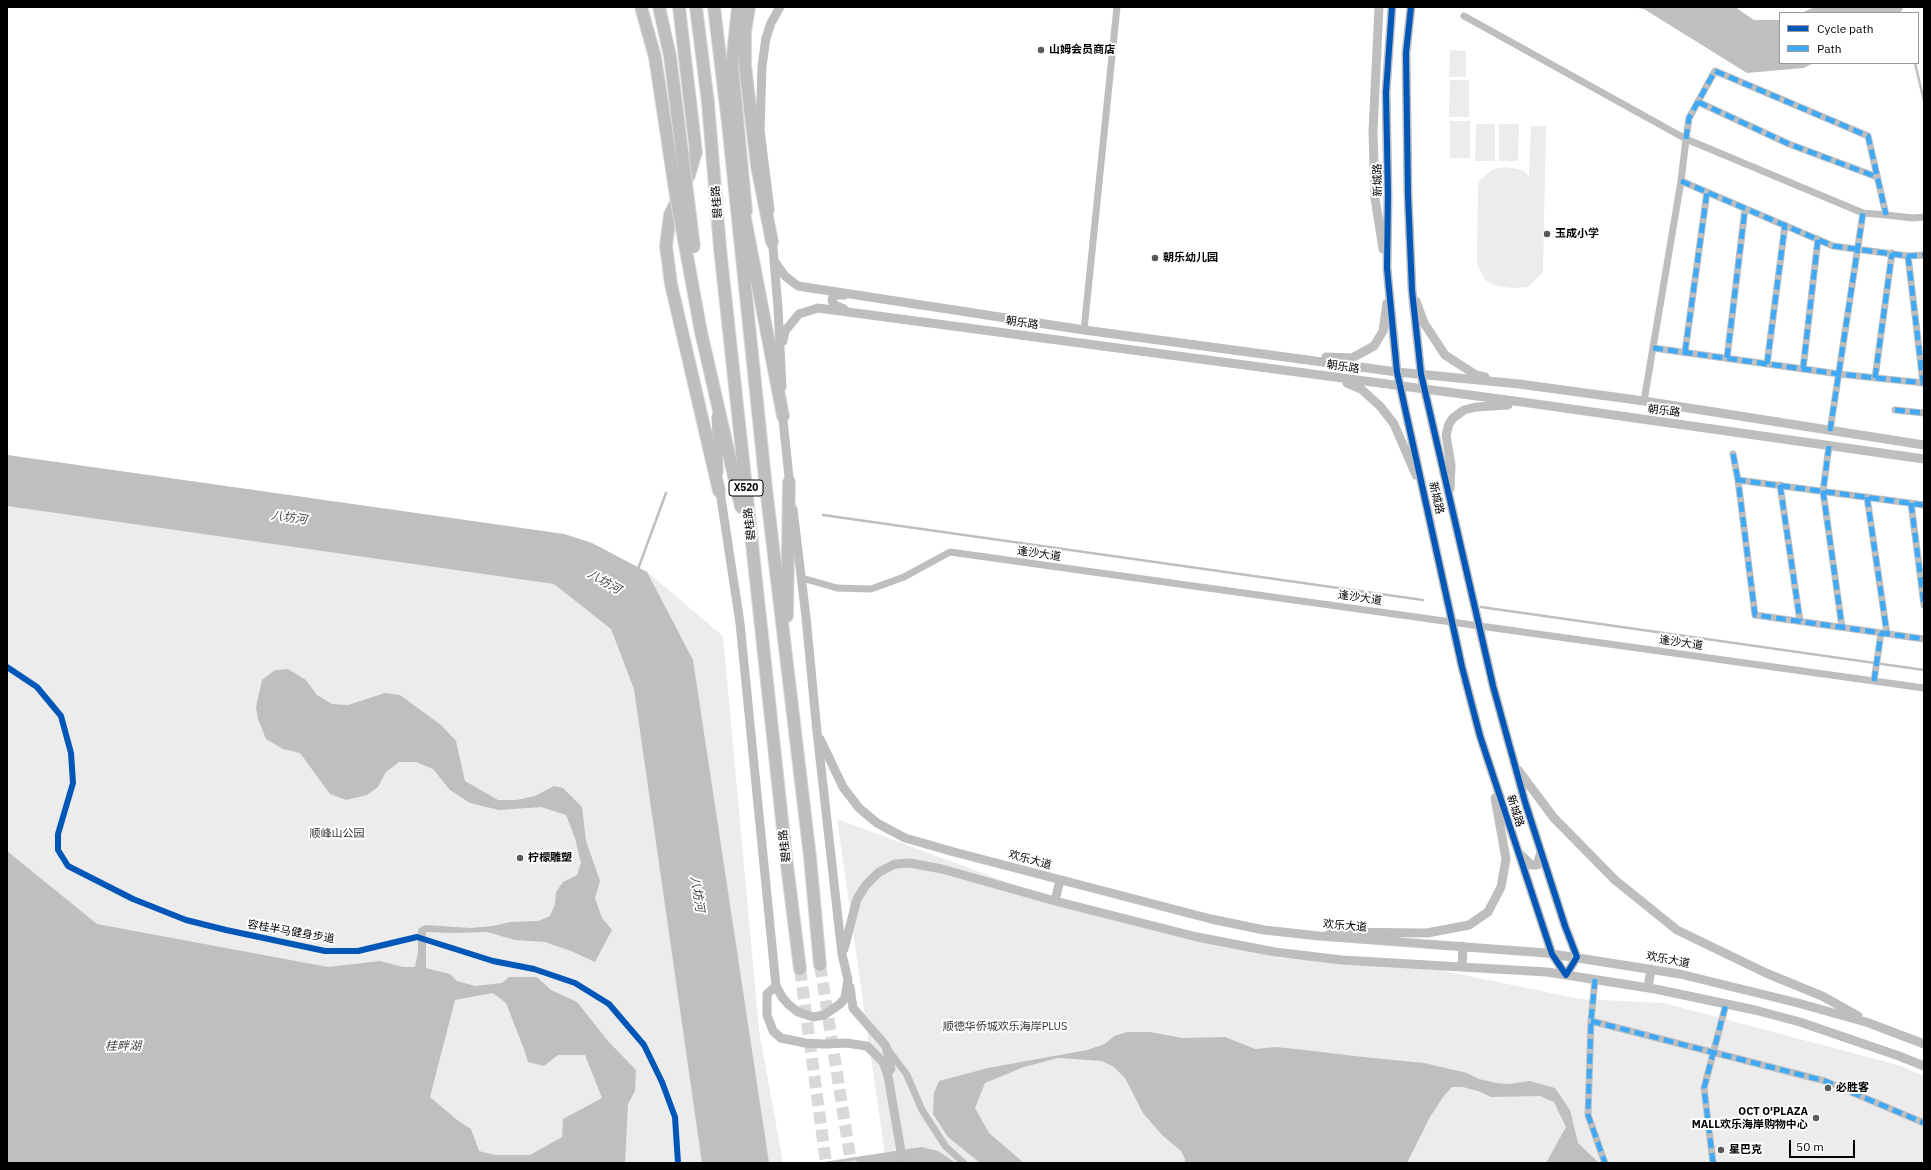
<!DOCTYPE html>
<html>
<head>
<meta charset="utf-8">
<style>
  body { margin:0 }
  #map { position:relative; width:1931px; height:1170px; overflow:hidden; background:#fff; font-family:"IBM Plex Sans",sans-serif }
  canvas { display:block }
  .frame { position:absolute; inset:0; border:8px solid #000; pointer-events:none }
  .legend { position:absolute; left:1779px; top:12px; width:140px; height:52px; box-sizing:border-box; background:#fff; border:1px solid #999; margin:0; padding:5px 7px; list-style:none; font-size:12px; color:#000 }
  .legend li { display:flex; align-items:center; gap:8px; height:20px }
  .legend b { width:20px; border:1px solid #999 }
  .scale { position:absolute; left:1789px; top:1140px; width:66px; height:18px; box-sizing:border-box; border:2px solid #000; border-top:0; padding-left:5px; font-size:12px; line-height:14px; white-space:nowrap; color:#000; -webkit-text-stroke:3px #fff; paint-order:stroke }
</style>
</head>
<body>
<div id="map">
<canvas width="1931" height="1170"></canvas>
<div class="frame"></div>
<ul class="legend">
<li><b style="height:5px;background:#0057b8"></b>Cycle path</li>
<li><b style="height:5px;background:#3fa9f5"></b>Path</li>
</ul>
<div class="scale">50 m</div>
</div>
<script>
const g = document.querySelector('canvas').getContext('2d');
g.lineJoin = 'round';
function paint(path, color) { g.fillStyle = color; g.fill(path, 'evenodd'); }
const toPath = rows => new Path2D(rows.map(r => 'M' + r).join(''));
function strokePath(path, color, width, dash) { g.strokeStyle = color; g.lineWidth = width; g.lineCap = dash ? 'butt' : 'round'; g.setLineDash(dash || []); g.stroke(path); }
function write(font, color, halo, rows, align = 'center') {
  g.font = font + ' "IBM Plex Sans","Noto Sans SC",sans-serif'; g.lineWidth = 4; g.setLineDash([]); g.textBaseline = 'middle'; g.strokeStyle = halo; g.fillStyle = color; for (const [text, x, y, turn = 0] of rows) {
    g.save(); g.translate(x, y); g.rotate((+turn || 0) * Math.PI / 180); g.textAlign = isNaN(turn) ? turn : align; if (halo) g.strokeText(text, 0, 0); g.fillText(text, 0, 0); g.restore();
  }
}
paint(toPath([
  [1450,50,1466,51,1466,77,1449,77],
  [1450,80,1469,80,1469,117,1449,117],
  [1450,121,1470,121,1470,158,1450,158],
  [1476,124,1495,124,1495,161,1475,161],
  [1499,124,1519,124,1518,161,1499,161],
  [1531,126,1546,126,1543,272,1528,287,1511,288,1497,286,1485,280,1477,264,1478,182,1493,169,1506,167,1523,170,1529,176],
  [7,455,564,534,592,543,647,572,723,636,759,1030,783,1163,7,1163],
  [837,819,1098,916,1279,958,1439,970,1580,999,1664,1003,1898,1065,1924,1076,1924,1163,886,1163]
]), '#ececec');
paint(toPath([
  [1631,7,1735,7,1754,20,1780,20,1780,63,1813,63,1804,68,1747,73,1644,9],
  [1815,7,1904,7,1900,13,1801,13],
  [7,455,564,534,592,543,647,572,693,660,769,1163,702,1163,634,689,611,629,554,584,7,506],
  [288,669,306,680,317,695,332,704,348,705,385,693,400,695,441,725,456,741,465,781,498,800,516,800,535,796,554,786,563,788,582,807,586,841,600,881,595,898,602,918,612,930,595,962,571,951,545,942,515,940,487,932,451,933,426,932,426,968,450,974,457,981,475,986,502,983,509,977,537,977,551,990,577,1002,608,1041,636,1070,635,1091,628,1104,625,1163,7,1163,7,851,97,924,328,967,380,961,403,967,415,967,418,952,418,929,425,925,471,928,493,926,510,922,538,921,550,916,555,904,556,892,563,882,577,875,581,863,575,838,566,815,541,807,499,810,470,803,450,790,433,769,416,762,399,762,386,772,378,787,367,795,346,800,330,794,300,753,283,749,266,739,258,719,256,707,262,680,275,670],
  [493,993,506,1003,525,1052,528,1062,544,1066,558,1055,585,1055,602,1098,563,1119,562,1137,530,1155,495,1155,479,1151,471,1129,457,1120,430,1097,455,1000],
  [1127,1032,1150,1032,1182,1038,1225,1037,1255,1049,1276,1047,1305,1050,1363,1057,1424,1063,1467,1073,1479,1079,1496,1083,1508,1084,1530,1081,1555,1088,1570,1110,1578,1143,1599,1163,1546,1163,1566,1127,1554,1102,1540,1096,1491,1097,1478,1091,1463,1087,1452,1087,1443,1097,1430,1117,1407,1163,1185,1163,1185,1159,1181,1151,1162,1135,1143,1113,1125,1078,1114,1067,1102,1061,1058,1058,1024,1067,985,1083,975,1108,989,1133,1024,1163,980,1163,948,1137,933,1114,934,1093,939,1081,988,1068,1087,1050,1105,1044,1114,1036],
  [921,1147,938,1151,956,1163,817,1163]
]), '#bfbfbf');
strokePath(toPath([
  [1915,63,1924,101],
  [823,515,1423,600],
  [638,569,666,493],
  [1481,607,1924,670]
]), '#bfbfbf', 2.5);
strokePath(toPath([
  [820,965,851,1163],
  [800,969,826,1163]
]), '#d9d9d9', 12, [12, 6]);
const trunk = toPath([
  [679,7,696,152,689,175,670,215,666,246,671,284,719,491],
  [696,7,708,103,720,248,786,857,800,969],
  [714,7,728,123,766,488,810,857,820,965],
  [738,7,732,65,746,211],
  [749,7,745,32,745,65,757,166,772,242],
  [742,203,783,416],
  [701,332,741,507],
  [787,616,789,482]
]);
strokePath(trunk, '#dbdbdb', 14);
strokePath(toPath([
  [1464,16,1686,139,1681,181,1644,401],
  [1698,102,1789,144,1877,177],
  [1681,181,1833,246,1908,256,1924,255],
  [1886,215,1868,136,1715,71,1689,118,1686,139,1863,213,1886,215,1913,218,1924,217],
  [1908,256,1923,383],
  [1084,330,1117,7],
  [1653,348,1839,374,1924,383],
  [1685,352,1707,192],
  [1727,358,1745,209],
  [1767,364,1785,225],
  [1803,369,1818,239],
  [1875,378,1892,253],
  [1895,410,1924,413],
  [1830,431,1863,213],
  [1829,446,1823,491,1842,627],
  [1733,454,1738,480],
  [1780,485,1800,621],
  [1867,497,1887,634],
  [1911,503,1924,605],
  [1924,505,1738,480,1755,615,1924,639],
  [802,578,837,588,871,589,904,577,950,552,1924,688],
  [1874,681,1881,633],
  [1595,979,1591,1021,1588,1115,1605,1163],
  [1591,1021,1825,1081,1924,1123],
  [887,1048,907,1075,922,1110,946,1147,964,1163],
  [1713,1163,1704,1088,1726,1004]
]), '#bebebe', 7);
strokePath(toPath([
  [1379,7,1373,132,1375,198,1383,249],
  [1392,7,1386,92,1388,196,1387,268,1397,372,1462,667,1480,736,1552,954,1566,975,1577,957,1565,926,1525,802,1493,686,1421,374,1412,290,1408,195,1406,53,1411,7],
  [770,210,760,130,762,66,766,38,771,23,780,7],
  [772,236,778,308,782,387],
  [775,262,785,276,798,286,1084,330,1397,372,1519,384,1644,401,1924,445],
  [844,295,834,295,832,300,834,305,844,309],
  [1416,301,1424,323,1445,355,1476,375,1485,377],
  [783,341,785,331,799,314,818,308,1522,402,1924,459],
  [1326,357,1352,358,1374,346,1383,331,1387,303],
  [1347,383,1361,389,1380,406,1394,424,1416,475],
  [782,410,790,487],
  [716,417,719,472],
  [719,485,740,623,776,986,782,997,789,1005,798,1012,813,1017,824,1015,840,1004,845,998,848,980,842,954,817,732,806,617,793,509],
  [1450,489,1451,465,1446,435,1449,424,1453,418,1464,410,1476,407,1508,405],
  [820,739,843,787,859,808,877,823,905,838,954,852,1211,919,1264,930,1319,936,1546,953,1680,974,1798,1003,1869,1023,1924,1044],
  [1518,770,1554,818,1615,880,1677,930,1766,973,1822,996,1858,1016],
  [1519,853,1531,865,1537,865,1541,852],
  [1055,901,1060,880],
  [1330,932,1427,933,1469,925,1488,912,1501,887,1506,859,1495,798],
  [844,949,857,899,866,885,879,872,895,864,910,863,942,869,1055,901,1197,937,1275,952,1342,960,1547,972,1655,989,1755,1010,1800,1022,1899,1056,1924,1066],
  [1462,966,1463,946],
  [776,986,767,994,767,1015,773,1031,781,1038,805,1043,824,1044,846,1043,867,1046,883,1062,888,1076,903,1163],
  [850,987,853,1008,886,1046,891,1069],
  [1648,988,1651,969]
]), '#bebebe', 9);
strokePath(trunk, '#bebebe', 12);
const trunkBridge = toPath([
  [641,7,655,57,676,196,701,332],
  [659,7,670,56,694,247]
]);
strokePath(trunkBridge, '#dbdbdb', 14, []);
strokePath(trunkBridge, '#bebebe', 12);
strokePath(toPath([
  [1698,102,1789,144,1877,177],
  [1686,139,1689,118,1715,71,1868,136,1886,215],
  [1681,181,1833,246,1908,256,1924,255],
  [1908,256,1923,383],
  [1653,348,1839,374,1924,383],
  [1685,352,1707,192],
  [1727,358,1745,209],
  [1767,364,1785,225],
  [1803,369,1818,239],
  [1875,378,1892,253],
  [1895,410,1924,413],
  [1830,431,1863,213],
  [1829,446,1823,491,1842,627],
  [1733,454,1738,480],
  [1780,485,1800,621],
  [1867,497,1887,634],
  [1911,503,1924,605],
  [1924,505,1738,480,1755,615,1924,639],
  [1874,681,1881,633],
  [1595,979,1591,1021,1588,1115,1605,1163],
  [1591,1021,1825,1081,1924,1123],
  [1713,1163,1704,1088,1726,1004]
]), '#3fa9f5', 5, [10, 5]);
strokePath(toPath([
  [1392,7,1386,92,1388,196,1387,268,1397,372,1462,667,1480,736,1552,954,1566,975,1577,957,1565,926,1525,802,1493,686,1421,374,1412,290,1408,195,1406,53,1411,7],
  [7,667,37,687,61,716,71,753,73,783,58,834,58,850,68,866,133,899,186,920,226,930,325,951,358,951,417,937,493,961,534,969,575,983,609,1004,644,1045,662,1082,675,1117,678,1163]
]), '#0057b8', 6);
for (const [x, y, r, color] of [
  [1041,50,4,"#595959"],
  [1547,234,4,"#595959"],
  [1155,258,4,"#595959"],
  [520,858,4,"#595959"],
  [1828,1088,4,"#595959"],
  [1816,1118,4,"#595959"],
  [1721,1150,4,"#595959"]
]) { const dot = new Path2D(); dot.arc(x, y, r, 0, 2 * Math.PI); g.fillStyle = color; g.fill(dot); strokePath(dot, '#fff', 1.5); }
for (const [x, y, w] of [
  [746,488,34]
]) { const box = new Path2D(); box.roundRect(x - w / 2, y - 8, w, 16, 3); g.fillStyle = '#fff'; g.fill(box); strokePath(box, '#000', 1); }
write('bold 10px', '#000', null, [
  ["X520",746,488]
]);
write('bold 11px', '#000', '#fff', [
  ["山姆会员商店",1049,50],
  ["玉成小学",1555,234],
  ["朝乐幼儿园",1163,258],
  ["柠檬雕塑",528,858],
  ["必胜客",1836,1088],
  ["OCT O'PLAZA",1808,1112,"right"],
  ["MALL欢乐海岸购物中心",1808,1125,"right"],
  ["星巴克",1729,1150]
], 'left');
write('11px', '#000', '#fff', [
  ["新城路",1378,180,-91],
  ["碧桂路",717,202,-95],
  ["朝乐路",1022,323,8],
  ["朝乐路",1343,367,8],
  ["朝乐路",1664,411,7],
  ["新城路",1436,498,77],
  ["碧桂路",750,524,-96],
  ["逢沙大道",1039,554,8],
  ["逢沙大道",1360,598,8],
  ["逢沙大道",1681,643,8],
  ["新城路",1515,811,72],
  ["碧桂路",785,846,-96],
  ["欢乐大道",1030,860,15],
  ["欢乐大道",1345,926,5],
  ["容桂半马健身步道",291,932,10],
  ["欢乐大道",1668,960,11]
]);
write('11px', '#333', '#fff', [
  ["顺峰山公园",337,834],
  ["顺德华侨城欢乐海岸PLUS",1005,1027]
]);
write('italic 12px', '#444', '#fff', [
  ["八坊河",289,518,8],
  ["八坊河",604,582,30],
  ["八坊河",697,894,81],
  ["桂畔湖",123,1047]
]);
</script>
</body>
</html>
